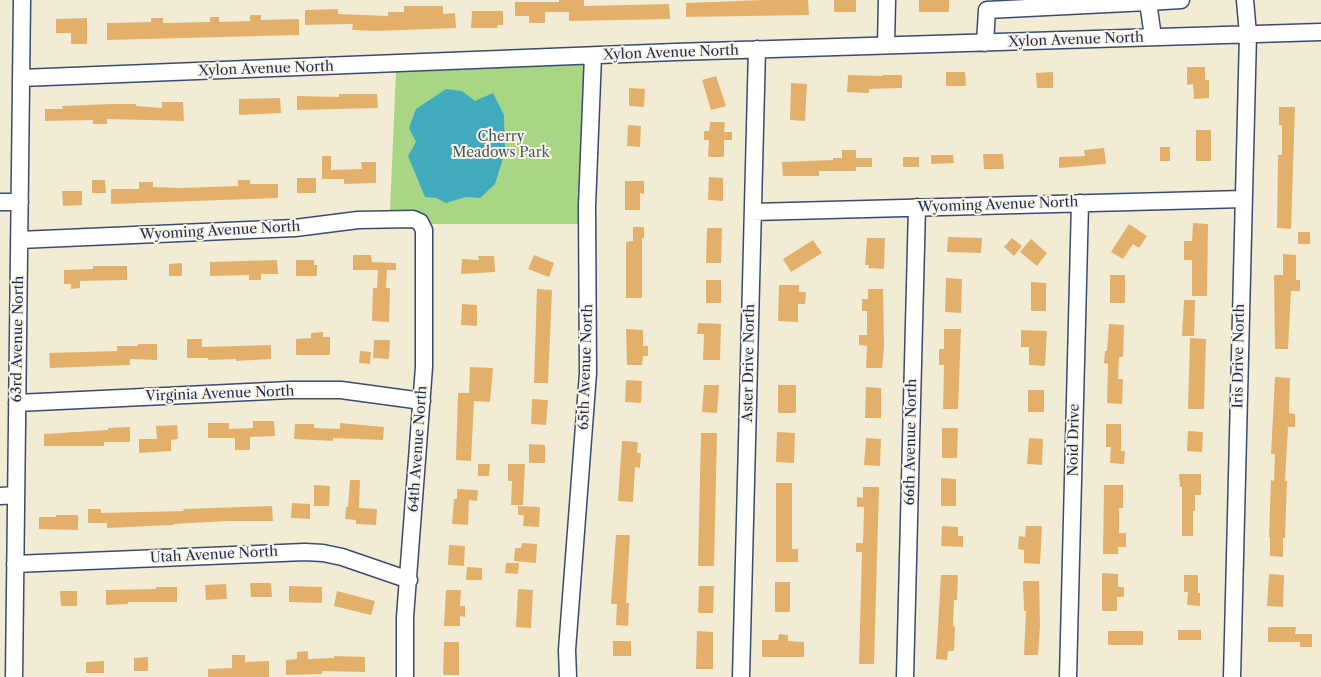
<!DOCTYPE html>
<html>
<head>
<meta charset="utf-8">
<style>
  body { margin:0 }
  canvas { display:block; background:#f3ecd4 }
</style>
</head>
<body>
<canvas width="1321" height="677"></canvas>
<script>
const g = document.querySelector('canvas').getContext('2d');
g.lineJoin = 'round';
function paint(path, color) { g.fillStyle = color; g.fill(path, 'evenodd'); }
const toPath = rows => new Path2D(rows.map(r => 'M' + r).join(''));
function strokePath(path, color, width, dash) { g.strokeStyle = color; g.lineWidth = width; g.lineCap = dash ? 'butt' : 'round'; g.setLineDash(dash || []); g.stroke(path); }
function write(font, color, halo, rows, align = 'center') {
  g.font = font + ' "Libre Caslon Text",serif'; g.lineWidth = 4; g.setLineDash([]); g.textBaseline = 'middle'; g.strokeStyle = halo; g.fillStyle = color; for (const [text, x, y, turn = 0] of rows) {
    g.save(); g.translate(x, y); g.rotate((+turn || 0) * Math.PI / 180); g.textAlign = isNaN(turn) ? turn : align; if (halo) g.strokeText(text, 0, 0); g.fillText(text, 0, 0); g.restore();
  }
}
paint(toPath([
  [585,63,579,224,431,224,420,212,390,211,396,71]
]), '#a8d684');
paint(toPath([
  [446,89,462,91,475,101,493,93,504,115,505,152,495,184,480,198,466,197,446,203,436,198,425,197,408,156,416,142,409,128,416,109]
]), '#40abbf');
paint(toPath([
  [559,0,584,0,584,6,669,4,670,19,569,21,569,12,545,12,545,23,529,23,529,16,515,16,515,2,559,2],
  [763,0,808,0,809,15,686,17,686,3],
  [834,0,856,0,856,12,834,12],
  [919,0,949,0,949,12,919,12],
  [404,6,443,6,443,14,455,13,456,28,376,31,352,30,353,24,305,25,305,10,338,9,338,14,388,16,388,12,404,12],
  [472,11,503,11,503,25,498,25,497,28,471,28],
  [250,15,261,15,261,20,299,19,299,35,107,40,107,23,151,22,151,18,163,18,163,23,210,22,210,17,219,17,219,22,250,21],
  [87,18,87,44,71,44,71,33,56,33,56,19],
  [1187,67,1205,67,1205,80,1209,80,1209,98,1194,99,1193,84,1187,85],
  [946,72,965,72,966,86,946,86],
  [1053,72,1053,88,1037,88,1036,73],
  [848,75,882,76,882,75,902,75,902,88,869,89,869,93,847,92],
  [716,76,726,106,711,110,702,80],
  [791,83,807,84,805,121,790,120],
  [629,88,645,89,644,107,629,106],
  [339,94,377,94,378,108,297,110,297,96,339,97],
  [280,98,281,113,239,115,239,99],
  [162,102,183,102,184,121,107,119,107,124,93,124,93,120,45,121,45,109,63,109,62,106,112,104,136,104,136,106,162,108],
  [1279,107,1295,107,1291,229,1277,228,1278,155,1282,155,1282,125,1279,125],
  [710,122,725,122,724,132,732,132,732,140,724,140,724,157,708,157,709,140,704,140,704,131,709,131],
  [628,125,641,126,640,147,627,146],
  [1196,130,1211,130,1211,161,1196,161],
  [1160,147,1170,147,1170,161,1160,161],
  [1104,148,1106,164,1059,168,1059,157,1085,156,1084,150],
  [842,150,856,150,856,158,872,158,872,167,856,167,856,171,819,171,819,176,783,176,782,162,833,160,833,158,842,158],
  [983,154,1003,154,1004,169,984,169],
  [931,155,953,155,954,163,931,164],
  [322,156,331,156,331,170,362,169,361,162,376,162,376,183,344,184,344,179,322,179],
  [903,157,919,157,919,167,903,167],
  [709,177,723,178,723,201,708,200],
  [297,178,316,178,316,193,297,193],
  [92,180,105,180,106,193,92,193],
  [238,180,250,180,250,184,278,184,278,198,111,204,111,189,139,189,139,182,153,182,153,187,181,188,238,186],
  [625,181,644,181,644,194,640,193,640,210,625,210],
  [62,191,82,191,82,205,63,206],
  [1193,223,1208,224,1207,296,1192,296,1192,260,1184,260,1184,241,1192,241],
  [1129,224,1147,236,1139,248,1133,244,1123,259,1111,252],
  [633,227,644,227,644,238,642,238,642,298,626,298,626,242,633,241],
  [707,228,722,228,721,263,706,263],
  [1298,232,1310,232,1310,244,1298,244],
  [948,237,982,238,981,253,947,252],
  [867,238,885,238,884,269,868,268,869,265,865,265],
  [1012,238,1022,246,1014,256,1004,247],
  [1031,239,1047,253,1037,266,1020,252],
  [813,240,822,253,791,272,783,259],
  [1283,254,1296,255,1296,280,1300,280,1300,291,1291,291,1288,349,1275,349,1274,275,1283,275],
  [353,255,371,255,372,262,396,263,396,270,387,270,386,288,390,288,389,322,372,321,373,288,377,288,378,270,353,270],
  [534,255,554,263,549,277,528,269],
  [478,256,494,256,495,272,461,274,462,259,479,260],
  [277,260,278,274,261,274,261,280,249,280,249,275,210,276,210,262],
  [296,260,314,260,314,265,317,265,317,276,296,276],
  [182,263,182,276,169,276,169,264],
  [93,266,127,266,127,280,80,281,80,288,71,289,71,284,64,284,64,270,93,269],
  [1110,275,1125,275,1125,303,1110,303],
  [946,278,962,279,961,313,945,312],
  [706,280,721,280,721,303,706,303],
  [1031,282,1046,283,1046,311,1031,311],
  [779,285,799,285,799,292,806,292,805,304,798,304,798,322,778,321],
  [537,289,552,290,548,383,534,383],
  [868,289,883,289,884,347,882,368,866,368,867,346,859,345,859,335,867,335,867,311,862,311,862,299,868,299],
  [1184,300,1195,300,1194,336,1182,336],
  [462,304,477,305,477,326,461,325],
  [698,323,721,324,720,360,703,360,704,334,697,334],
  [1109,324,1124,325,1123,357,1119,357,1118,379,1123,379,1122,404,1107,403,1108,364,1104,363,1105,351,1107,351],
  [626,329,643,330,643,346,648,346,648,356,643,356,642,365,627,365],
  [944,329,961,329,958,409,943,409,944,365,939,365,939,349,944,349],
  [1021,330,1047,331,1045,366,1029,365,1029,347,1021,347],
  [323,332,323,337,330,337,330,355,296,355,296,339,311,338,311,333],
  [1190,338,1206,339,1204,409,1188,409],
  [187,339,202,339,202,347,271,345,271,359,236,361,236,359,208,360,208,358,187,358],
  [374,340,390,340,389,359,373,358],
  [138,344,157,344,157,360,130,359,130,365,50,368,49,353,117,351,117,346,138,346],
  [360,351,371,352,370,364,359,363],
  [470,367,493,368,490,402,474,401,471,461,456,460,458,393,469,393],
  [1275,377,1290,378,1289,413,1295,414,1295,427,1288,427,1285,481,1287,481,1285,538,1283,538,1283,557,1270,556,1270,537,1269,537,1271,480,1274,481,1275,454,1271,454],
  [626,380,642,381,641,403,625,402],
  [704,385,719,385,717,413,702,412],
  [778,385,796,385,796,413,778,413],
  [866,387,881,388,881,418,865,418],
  [1028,390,1044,390,1044,412,1028,412],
  [532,399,548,400,546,425,531,424],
  [253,421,274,421,275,436,250,437,250,450,235,450,235,438,208,438,208,423,229,423,229,429,253,428],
  [340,423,384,427,383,440,333,438,333,441,294,439,295,424,314,424,314,428,340,429],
  [1106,424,1121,424,1121,451,1125,451,1124,464,1110,463,1111,447,1106,447],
  [177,425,178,439,171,440,171,451,139,453,139,439,157,439,156,426],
  [130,427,130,442,104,442,104,446,44,446,44,434,108,430,108,428],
  [942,428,958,428,957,458,942,458],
  [1188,431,1203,432,1202,452,1187,451],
  [777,432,795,433,794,463,776,462],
  [701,433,717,433,714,566,698,566],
  [866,438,881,439,880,466,864,465],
  [1029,438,1043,439,1042,465,1027,464],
  [622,441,638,442,637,453,641,453,640,468,635,467,633,502,618,501],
  [529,444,545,445,545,463,529,463],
  [478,464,490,464,489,476,478,476],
  [508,464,525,464,523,505,511,505,512,481,508,481],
  [1179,474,1201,474,1201,495,1195,495,1195,511,1193,511,1193,536,1182,536,1182,487,1180,487],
  [941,478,956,479,956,506,941,506],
  [350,480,360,480,359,508,377,509,376,525,356,524,356,520,345,519,346,507,348,507],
  [776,483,792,483,792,549,798,549,798,562,776,562],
  [314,485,330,486,329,506,314,506],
  [1104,485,1123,485,1123,508,1119,508,1119,533,1126,533,1126,547,1118,547,1118,554,1103,554],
  [863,487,879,487,874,664,859,664,862,552,856,552,856,543,863,543,864,507,857,507,857,497,863,498],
  [457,489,478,490,477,501,469,500,468,525,452,524,454,499,457,499],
  [292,503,310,504,310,519,291,518],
  [272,506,273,521,227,521,174,524,174,525,107,528,107,523,88,523,88,509,101,509,101,513,184,511,183,509],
  [518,506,540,507,539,527,523,526,524,515,518,515],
  [56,515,78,515,78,530,39,529,39,517,56,517],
  [942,526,958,527,958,536,963,536,963,547,941,546],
  [1026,526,1042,526,1040,564,1024,563,1024,550,1018,549,1019,536,1025,537],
  [616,535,630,535,626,603,629,603,628,626,616,625,617,604,611,604],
  [522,543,537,544,536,563,514,561,515,548,521,548],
  [449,545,465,546,464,566,448,565],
  [506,563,519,563,518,574,505,573],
  [467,567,482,568,482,580,466,580],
  [1102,573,1118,574,1118,587,1124,587,1124,597,1117,597,1117,611,1102,611],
  [1269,574,1284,575,1283,607,1267,606],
  [941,575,958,575,957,600,954,600,953,626,955,627,954,651,948,651,947,660,936,659],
  [1184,575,1198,575,1198,593,1200,593,1200,606,1187,605,1188,592,1184,592],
  [1023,581,1039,581,1040,625,1038,655,1024,655,1026,611,1024,611],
  [775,582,790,582,790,612,775,612],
  [250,583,271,583,272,597,251,597],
  [226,584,227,599,206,600,205,585],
  [289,586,322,587,322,603,289,602],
  [699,586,714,586,713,613,698,613],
  [156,587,177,587,177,602,128,602,128,604,106,605,106,590,156,589],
  [518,589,533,590,531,628,516,627],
  [446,590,461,590,460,606,465,606,465,617,460,616,460,626,444,626],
  [60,591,77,591,77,606,61,606],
  [337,591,375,601,371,615,334,606],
  [1268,627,1296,627,1295,634,1312,634,1312,647,1300,647,1300,642,1268,642],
  [1178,630,1201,630,1201,640,1178,640],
  [697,631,713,632,713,669,696,669],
  [1108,631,1143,631,1143,645,1108,645],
  [779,634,788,635,788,641,804,642,804,657,762,657,762,640,778,640],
  [613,641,631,641,631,656,613,656],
  [444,642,459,642,459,675,443,675],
  [308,651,308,659,334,658,334,656,365,657,365,672,322,671,322,674,286,675,286,660,297,659,297,652],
  [232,655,245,655,245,662,269,661,269,677,208,677,208,669,232,668],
  [148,657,148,671,134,671,134,658],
  [104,661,104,673,86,673,86,662]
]), '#e3b06c');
const minor = toPath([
  [1148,0,1148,2,1181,0],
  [985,43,987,10,1148,2,1153,37],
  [886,45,887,0],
  [21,78,675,52,1321,32],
  [0,202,20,202],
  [753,212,1243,199],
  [19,240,295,228,358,220,413,219,420,222,424,230,424,367,405,617,405,677],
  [17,403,291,390,341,390,422,401],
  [0,496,16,495],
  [15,564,305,552,323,553,342,557,409,580],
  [14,677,22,0],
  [568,677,567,650,588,373,587,206,593,56],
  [741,677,757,49],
  [905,677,917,207],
  [1068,677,1080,203],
  [1232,677,1248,34,1245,0]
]);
strokePath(minor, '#3b4b70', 19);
strokePath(minor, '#fff', 16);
write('14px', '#1b2f5e', '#fcf5e5', [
  ["Xylon Avenue North",1076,40,-2],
  ["Xylon Avenue North",671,53,-2],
  ["Xylon Avenue North",266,69,-2],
  ["Wyoming Avenue North",998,205,-2],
  ["Wyoming Avenue North",220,231,-3],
  ["63rd Avenue North",18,339,-89],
  ["Iris Drive North",1239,356,-89],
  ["Aster Drive North",749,363,-89],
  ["65th Avenue North",586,367,-88],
  ["Virginia Avenue North",220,394,-2],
  ["Noid Drive",1074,440,-89],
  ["66th Avenue North",911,442,-89],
  ["64th Avenue North",418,449,-86],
  ["Utah Avenue North",214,555,-3]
]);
write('14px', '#3e5968', '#fcf5e5', [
  ["Cherry",501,137],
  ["Meadows Park",501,153]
]);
</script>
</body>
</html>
